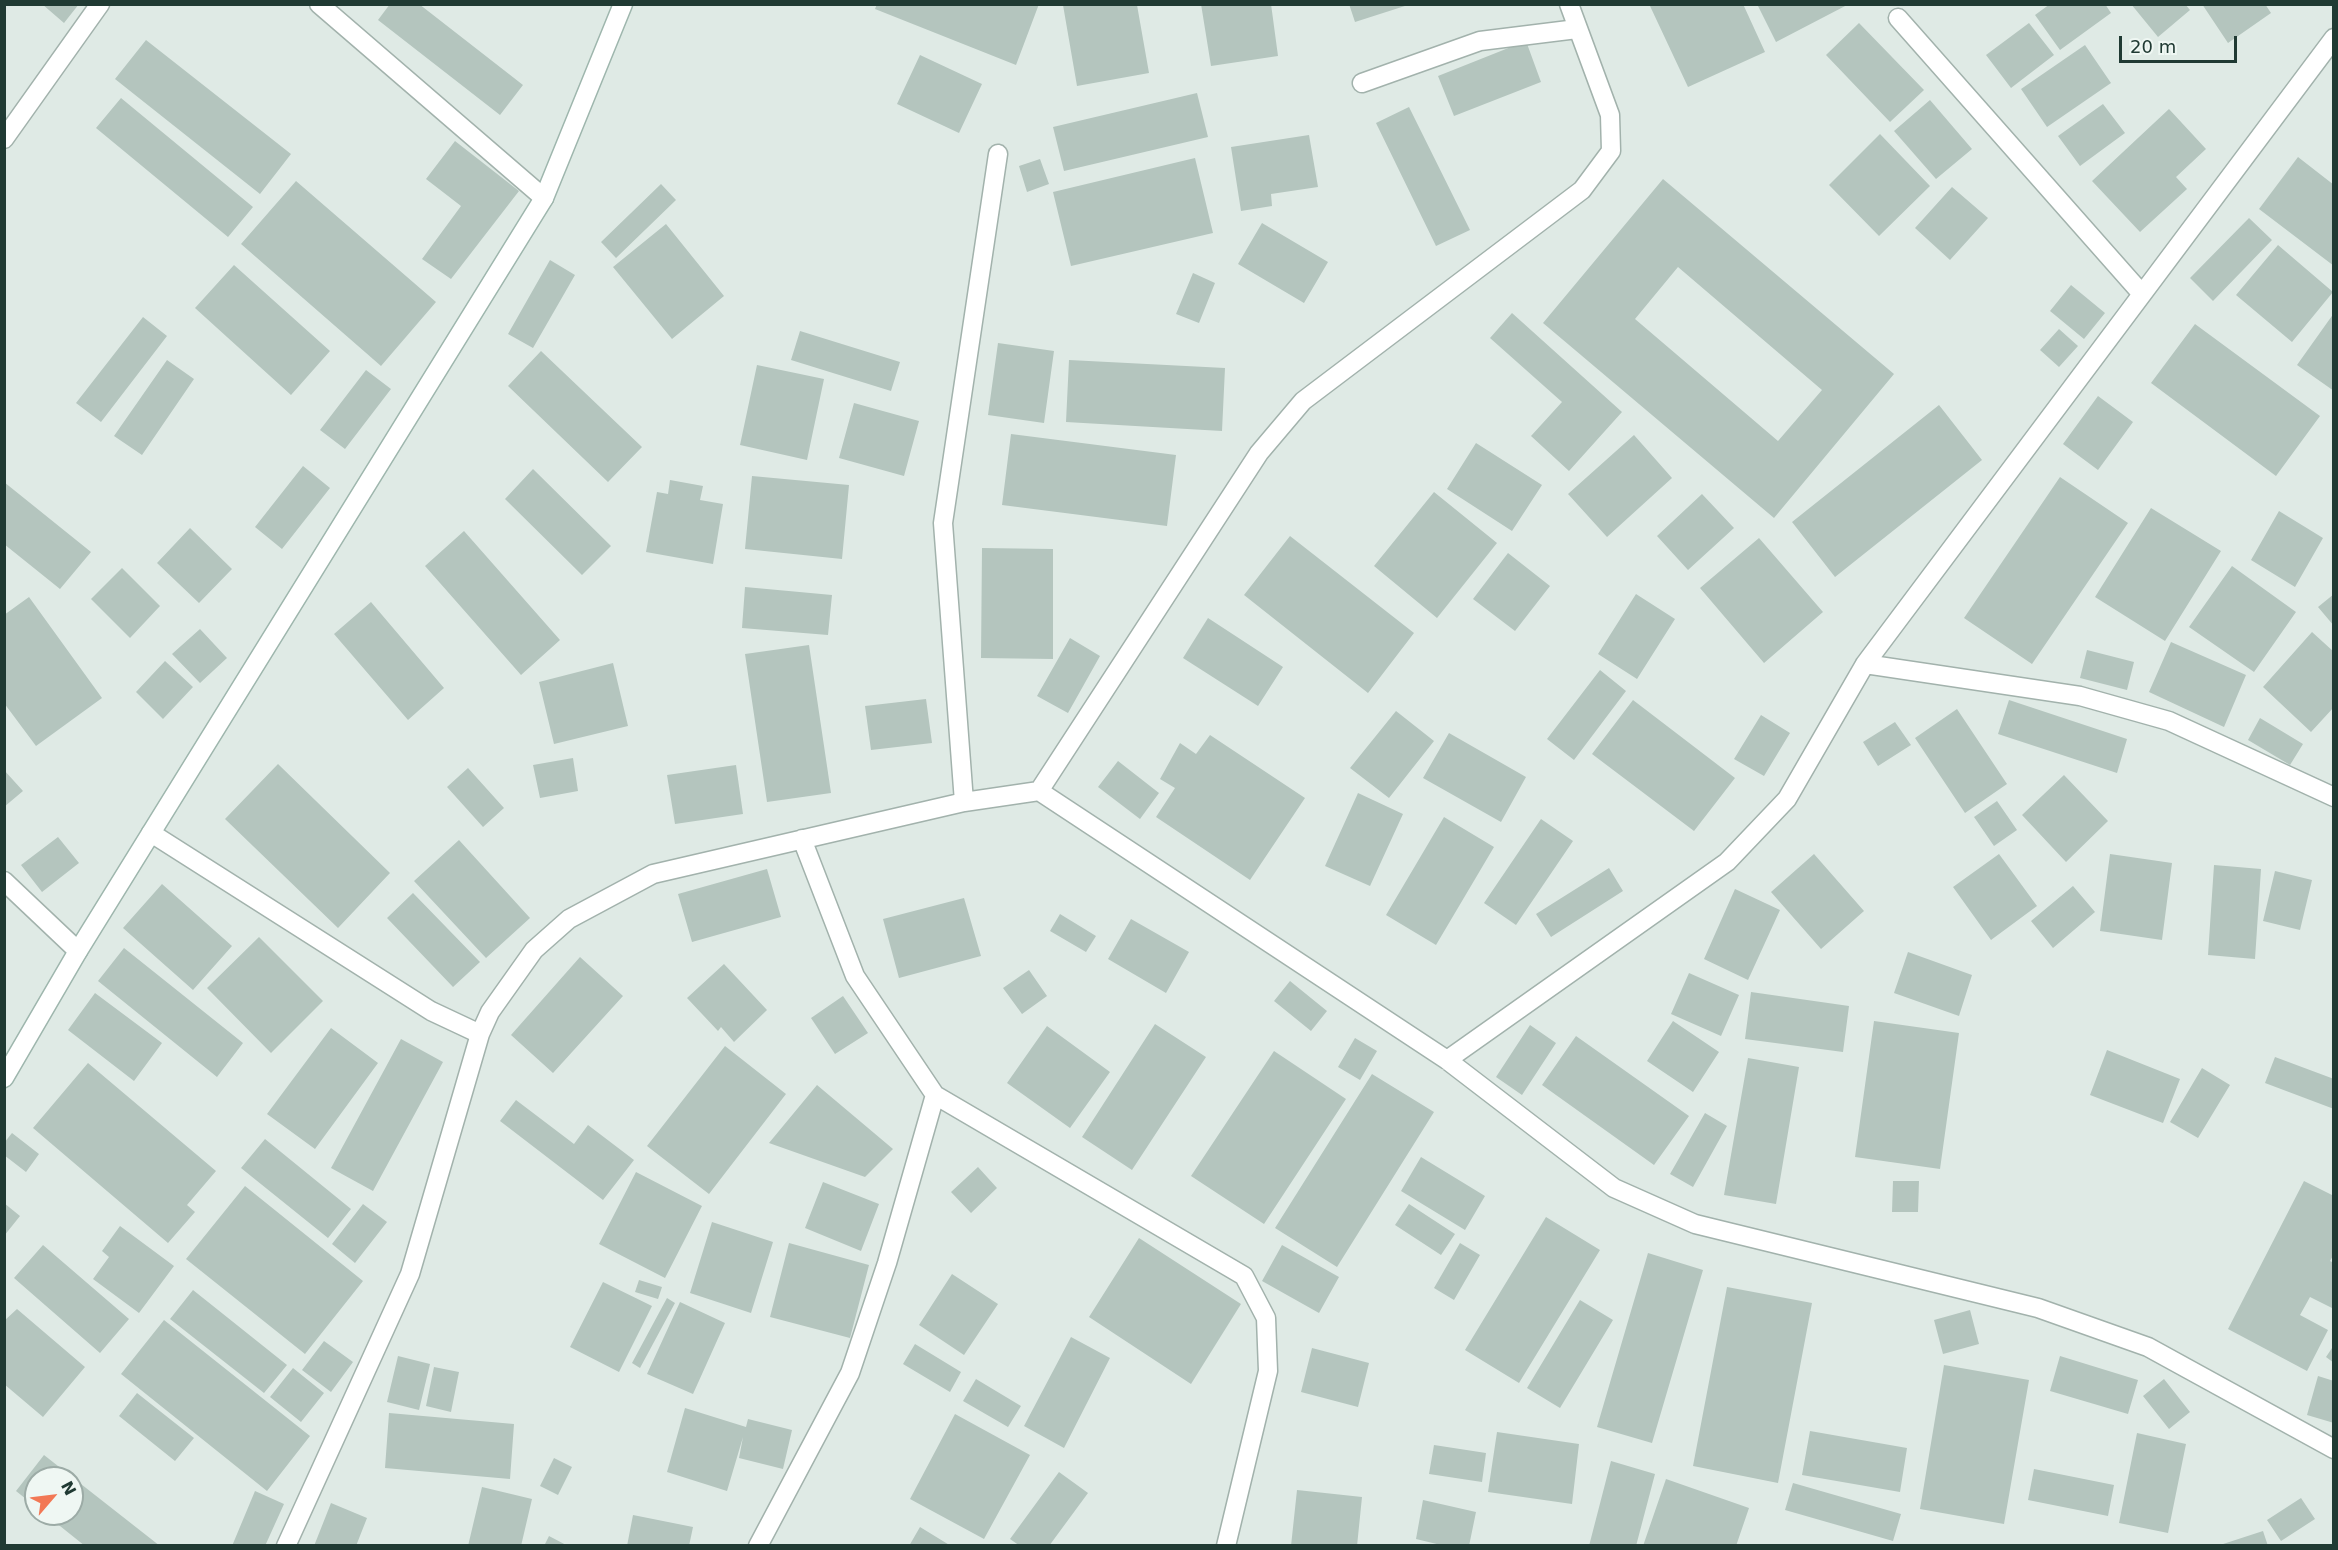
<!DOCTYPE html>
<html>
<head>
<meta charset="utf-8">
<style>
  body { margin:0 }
  #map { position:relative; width:2338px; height:1550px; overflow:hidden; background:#dfeae5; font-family:"DejaVu Sans",sans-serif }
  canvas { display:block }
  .frame { position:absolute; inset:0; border:6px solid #203a33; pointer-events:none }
  .north { position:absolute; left:24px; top:1466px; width:60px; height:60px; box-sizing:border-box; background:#eff7f3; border:2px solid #9caba6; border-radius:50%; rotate:62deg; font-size:16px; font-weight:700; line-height:24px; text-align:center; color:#203a33 }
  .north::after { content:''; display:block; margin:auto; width:21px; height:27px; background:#f27855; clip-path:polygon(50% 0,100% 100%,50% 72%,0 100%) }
  .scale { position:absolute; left:2119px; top:36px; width:118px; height:27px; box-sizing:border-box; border:3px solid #203a33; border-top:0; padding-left:8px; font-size:18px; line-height:21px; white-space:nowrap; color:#203a33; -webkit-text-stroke:4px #eff7f3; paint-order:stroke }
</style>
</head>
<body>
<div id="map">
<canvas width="2338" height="1550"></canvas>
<div class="frame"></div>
<div class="north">N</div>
<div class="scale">20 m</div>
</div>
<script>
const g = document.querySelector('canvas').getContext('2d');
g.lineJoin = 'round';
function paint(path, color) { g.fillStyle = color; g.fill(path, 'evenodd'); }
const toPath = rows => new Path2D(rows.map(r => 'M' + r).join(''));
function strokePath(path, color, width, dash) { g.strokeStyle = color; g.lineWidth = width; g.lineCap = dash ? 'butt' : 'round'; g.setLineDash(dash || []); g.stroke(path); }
paint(toPath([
  [42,4,79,4,64,23],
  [390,4,419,4,523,85,500,115,378,20],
  [877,4,1039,4,1016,65,875,9],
  [1201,4,1271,4,1278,56,1211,66],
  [1349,4,1408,4,1408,5,1355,22],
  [1653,4,1743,4,1765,52,1688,87,1650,6],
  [1757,4,1849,4,1776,42],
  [2050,4,2105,4,2111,13,2060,50,2035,15],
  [2131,4,2185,4,2190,10,2158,37],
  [2202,4,2265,4,2271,13,2228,43],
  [1063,5,1137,5,1149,73,1077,86],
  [1859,23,1924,90,1890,122,1826,55],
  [2029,23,2054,55,2011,88,1986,55],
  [146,40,291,154,260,194,115,79],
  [1526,41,1541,82,1454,116,1438,76],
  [2085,45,2111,83,2047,127,2021,89],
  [920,55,982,84,959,133,897,104],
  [1197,93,1208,137,1064,171,1053,127],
  [121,98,253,207,228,237,96,128],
  [1930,100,1972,149,1936,179,1894,131],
  [2103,104,2125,133,2080,166,2058,136],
  [1409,107,1470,230,1436,246,1376,123],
  [2169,109,2206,149,2176,177,2187,189,2140,232,2092,181],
  [1880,134,1930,186,1879,236,1829,185],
  [1309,135,1318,187,1271,194,1272,206,1241,211,1231,147],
  [455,141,519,191,451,279,422,259,461,206,426,179],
  [2298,157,2334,185,2334,266,2259,209],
  [1195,158,1213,233,1071,266,1053,192],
  [1040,159,1049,184,1027,192,1019,166],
  [1663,179,1894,374,1774,518,1543,323],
  [1678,267,1822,390,1778,441,1635,319],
  [296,181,436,302,381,366,241,244],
  [661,184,676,200,616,258,601,242],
  [1952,187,1988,218,1950,260,1915,228],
  [2249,218,2272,240,2213,301,2190,278],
  [1262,223,1328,262,1304,303,1238,264],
  [666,224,724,296,672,339,613,267],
  [2278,245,2333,292,2292,342,2236,295],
  [550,260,575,275,533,348,508,334],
  [234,265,330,351,291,395,195,308],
  [1193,273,1215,283,1199,323,1176,314],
  [2071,285,2105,313,2084,339,2050,311],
  [1512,313,1622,412,1569,471,1531,436,1562,402,1490,338],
  [2334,313,2334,391,2297,365],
  [143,317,167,336,101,422,76,403],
  [2195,324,2320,416,2276,476,2151,383],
  [2059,329,2078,346,2059,367,2040,350],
  [800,331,900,362,891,391,791,360],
  [998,343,1054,351,1044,423,988,415],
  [541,351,642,447,608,482,508,386],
  [167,360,194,379,142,455,114,436],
  [1069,360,1225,368,1222,431,1066,422],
  [757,365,824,379,807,460,740,445],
  [366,370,391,389,345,449,320,430],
  [2098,396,2133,422,2098,470,2063,444],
  [854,403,919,421,904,476,839,458],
  [1939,405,1982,460,1835,577,1792,522],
  [1011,434,1176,455,1167,526,1002,505],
  [1634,435,1672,478,1607,537,1568,494],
  [1476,443,1542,485,1512,531,1447,489],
  [303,466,330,488,282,549,255,527],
  [533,469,611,546,582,575,505,499],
  [752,476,849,485,842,559,745,549],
  [2060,477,2128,523,2032,664,1964,618],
  [670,480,703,486,700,500,723,504,713,564,646,552,657,492,668,494],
  [4,482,91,552,60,589,4,544],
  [1434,492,1497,543,1437,618,1374,566],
  [1702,494,1734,528,1688,570,1657,536],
  [2151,508,2221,551,2165,641,2095,597],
  [2279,511,2323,538,2295,587,2251,560],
  [190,528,232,569,199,603,157,563],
  [464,531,560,640,521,675,425,566],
  [1290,536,1414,633,1368,693,1244,595],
  [1759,538,1823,612,1764,663,1700,588],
  [982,548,1053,549,1053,659,981,658],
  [1508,553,1550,586,1515,631,1473,599],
  [2232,566,2296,612,2254,672,2189,627],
  [122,568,160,606,130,638,91,599],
  [745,587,832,595,828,635,742,628],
  [1636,594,1675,619,1637,679,1598,654],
  [2334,594,2334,626,2318,607],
  [29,597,102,698,36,746,4,703,4,615],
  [371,602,444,688,408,720,334,634],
  [1208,618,1283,667,1258,706,1183,658],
  [200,629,227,658,200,683,172,654],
  [2312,632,2334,652,2334,707,2311,732,2263,687],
  [1070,638,1100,656,1068,713,1037,696],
  [2171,642,2246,675,2224,727,2149,692],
  [809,645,831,793,767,802,745,654],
  [2087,650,2134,662,2127,690,2080,678],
  [165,661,193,687,163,719,136,692],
  [613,663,628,726,554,744,539,682],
  [1600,670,1626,691,1574,760,1547,739],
  [926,699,932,743,871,750,865,706],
  [1633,700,1735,778,1694,831,1592,754],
  [2009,700,2127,739,2117,773,1998,734],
  [1957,709,2007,784,1965,813,1915,738],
  [1396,711,1434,741,1389,798,1350,768],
  [1761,715,1790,733,1764,776,1734,759],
  [2260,718,2303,744,2290,765,2248,740],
  [1895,722,1911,745,1878,766,1863,742],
  [1449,733,1526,777,1501,822,1423,778],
  [1210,735,1305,798,1250,880,1156,817,1175,788,1160,779,1180,743,1196,754],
  [573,758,578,791,540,798,533,765],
  [1118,761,1159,793,1140,819,1098,787],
  [278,764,390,873,338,928,225,819],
  [736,765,743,814,675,824,667,775],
  [468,768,504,808,483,827,447,787],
  [4,770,23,791,4,807],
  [2064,775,2108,821,2066,862,2022,815],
  [1358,793,1403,814,1370,886,1325,866],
  [1997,801,2017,830,1994,846,1974,817],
  [1444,817,1494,847,1436,945,1386,915],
  [1541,819,1573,841,1516,925,1484,903],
  [58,837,79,863,42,892,21,865],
  [459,840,530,918,486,958,414,881],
  [1814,854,1864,911,1821,949,1771,892],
  [1999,854,2037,906,1991,940,1953,887],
  [2110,854,2172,863,2162,940,2100,931],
  [2214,865,2261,869,2255,959,2208,955],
  [1609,868,1623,891,1551,937,1536,914],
  [767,869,781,917,692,942,678,894],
  [2275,871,2312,880,2300,930,2263,921],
  [162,884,232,946,193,990,123,928],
  [2073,886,2095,912,2053,948,2031,921],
  [1735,889,1780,910,1748,980,1704,959],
  [413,893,480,962,453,987,387,918],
  [964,898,981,956,899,978,883,919],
  [1060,914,1096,936,1086,952,1050,931],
  [1131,919,1189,952,1166,993,1108,959],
  [259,937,323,1001,271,1053,207,988],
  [124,948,243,1043,217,1077,98,981],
  [1908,952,1972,975,1959,1016,1894,993],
  [580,957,623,996,553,1073,511,1035],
  [724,964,767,1010,734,1042,721,1027,718,1031,687,998],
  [1029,970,1047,996,1022,1014,1003,988],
  [1689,973,1739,995,1721,1036,1671,1014],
  [1290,981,1327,1011,1311,1031,1274,1001],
  [1751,992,1849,1006,1843,1052,1745,1039],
  [95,993,162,1043,134,1081,68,1030],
  [843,996,868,1033,835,1054,811,1018],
  [1673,1021,1719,1052,1693,1092,1647,1061],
  [1874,1021,1959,1033,1940,1169,1855,1157],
  [1155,1024,1206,1057,1132,1170,1082,1137],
  [1530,1025,1556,1043,1522,1095,1496,1077],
  [1047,1026,1110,1072,1070,1128,1007,1083],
  [331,1028,378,1063,315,1149,267,1114],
  [1576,1036,1689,1116,1654,1165,1542,1085],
  [1355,1038,1377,1051,1360,1080,1338,1067],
  [401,1039,443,1062,373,1191,331,1168],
  [725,1046,786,1094,709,1194,647,1146],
  [2107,1050,2180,1079,2163,1123,2090,1095],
  [1274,1051,1346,1099,1264,1224,1191,1176],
  [2275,1057,2334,1079,2334,1109,2265,1083],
  [1748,1058,1799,1067,1776,1204,1724,1195],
  [88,1063,216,1171,187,1205,195,1212,168,1243,33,1128],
  [2202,1068,2230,1085,2198,1138,2170,1122],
  [1372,1074,1434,1112,1337,1267,1275,1228],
  [817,1085,893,1149,865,1177,769,1143],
  [516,1100,574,1144,588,1125,634,1160,603,1200,500,1121],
  [1705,1113,1727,1126,1693,1187,1670,1174],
  [12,1133,39,1154,26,1172,4,1155,4,1143],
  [265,1139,351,1209,328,1238,241,1168],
  [1421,1157,1485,1196,1465,1230,1401,1191],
  [978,1167,997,1188,971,1213,951,1192],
  [636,1172,702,1206,665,1278,599,1244],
  [1893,1181,1919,1181,1918,1212,1892,1212],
  [2304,1181,2334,1196,2334,1254,2330,1261,2334,1263,2334,1309,2310,1297,2300,1315,2328,1330,2307,1371,2228,1329],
  [823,1182,879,1204,861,1251,805,1228],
  [245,1186,363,1281,305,1354,186,1259],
  [4,1203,20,1216,4,1236],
  [363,1204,387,1222,355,1263,332,1244],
  [1409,1204,1455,1234,1441,1255,1395,1225],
  [1546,1217,1600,1250,1519,1383,1465,1350],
  [712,1222,773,1242,751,1313,690,1293],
  [120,1226,174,1266,139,1313,93,1279,109,1257,102,1251],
  [1139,1238,1241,1304,1191,1384,1089,1317],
  [789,1243,869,1265,850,1338,770,1317],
  [1460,1243,1480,1255,1454,1300,1434,1288],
  [43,1245,129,1319,100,1353,14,1278],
  [1282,1245,1339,1277,1319,1313,1262,1281],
  [1648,1253,1703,1270,1652,1443,1597,1427],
  [952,1274,998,1304,964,1355,919,1325],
  [639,1280,662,1287,658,1299,635,1292],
  [603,1282,652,1306,619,1372,570,1347],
  [1727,1287,1812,1303,1778,1483,1693,1466],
  [193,1290,287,1365,264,1393,170,1319],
  [667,1298,675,1303,640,1368,632,1363],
  [1580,1300,1613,1320,1560,1408,1527,1388],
  [680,1302,725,1323,693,1394,647,1374],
  [17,1309,85,1367,43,1417,4,1384,4,1321],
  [1970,1310,1979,1344,1943,1354,1934,1320],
  [164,1320,310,1436,267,1491,121,1374],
  [1071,1337,1110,1358,1064,1448,1024,1426],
  [324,1341,353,1362,331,1392,302,1370],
  [915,1344,961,1372,950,1392,903,1364],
  [2334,1345,2334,1363,2326,1357],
  [1312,1348,1369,1363,1358,1407,1301,1392],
  [398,1356,430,1364,419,1410,387,1402],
  [2060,1356,2138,1380,2128,1414,2050,1391],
  [1944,1365,2029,1380,2004,1524,1920,1509],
  [434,1367,459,1372,451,1412,426,1406],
  [293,1368,324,1393,301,1422,270,1397],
  [2318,1376,2334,1381,2334,1423,2307,1415],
  [976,1379,1021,1406,1008,1427,963,1401],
  [2164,1379,2190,1412,2169,1429,2143,1396],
  [137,1393,194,1438,175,1461,119,1416],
  [685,1408,746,1427,748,1419,792,1430,783,1469,739,1458,743,1437,727,1491,667,1472],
  [389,1413,514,1424,510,1479,385,1468],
  [955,1414,1030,1455,984,1539,910,1499],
  [1810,1431,1907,1448,1900,1492,1802,1475],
  [1497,1432,1579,1444,1572,1504,1488,1492],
  [2137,1433,2186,1444,2168,1533,2119,1523],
  [1434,1445,1486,1453,1482,1482,1429,1474],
  [44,1455,72,1477,160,1546,85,1546,45,1514,72,1514,72,1478,36,1478,36,1507,16,1491],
  [554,1458,572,1467,558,1495,540,1486],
  [1611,1461,1655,1474,1636,1546,1589,1546],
  [2034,1469,2114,1485,2108,1516,2028,1500],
  [1059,1472,1088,1493,1049,1546,1020,1546,1010,1539],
  [1666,1479,1749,1508,1736,1546,1643,1546],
  [1793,1483,1901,1514,1893,1541,1785,1510],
  [482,1487,532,1499,521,1546,468,1546],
  [1297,1490,1362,1497,1357,1546,1291,1546],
  [255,1491,284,1504,265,1546,232,1546],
  [2301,1498,2315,1519,2281,1541,2267,1520],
  [1423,1500,1476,1512,1469,1546,1445,1546,1416,1539],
  [331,1503,367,1518,356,1546,314,1546],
  [633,1515,693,1527,689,1546,627,1546],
  [920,1527,951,1546,909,1546],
  [2263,1531,2268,1546,2220,1546,2220,1545],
  [549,1536,568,1546,544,1546]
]), '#b4c5be');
const street = toPath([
  [319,4,544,198],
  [1898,18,2142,294],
  [1362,83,1480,41,1577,29],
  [4,139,100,4],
  [1865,664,2080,696,2169,721,2334,797],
  [1039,791,1259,453,1303,401,1582,190,1611,151,1610,115,1569,4],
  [964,802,943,523,998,154],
  [151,833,431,1011,480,1034],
  [802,839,855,976,935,1095,1244,1276,1266,1318,1268,1371,1226,1546],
  [4,881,78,951],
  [1447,1060,1727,862,1787,799,1865,664,2334,38],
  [286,1546,410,1274,480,1034,490,1012,534,950,569,919,653,874,964,802,1039,791,1447,1060,1614,1188,1695,1224,2038,1308,2148,1347,2334,1449],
  [758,1546,850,1373,887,1263,935,1095]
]);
const secondary = toPath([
  [4,1078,78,951,544,198,623,4]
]);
strokePath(street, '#a2b2ac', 21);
strokePath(secondary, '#9eb6ad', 21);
strokePath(street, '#fff', 18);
strokePath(secondary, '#fff', 18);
</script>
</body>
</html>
